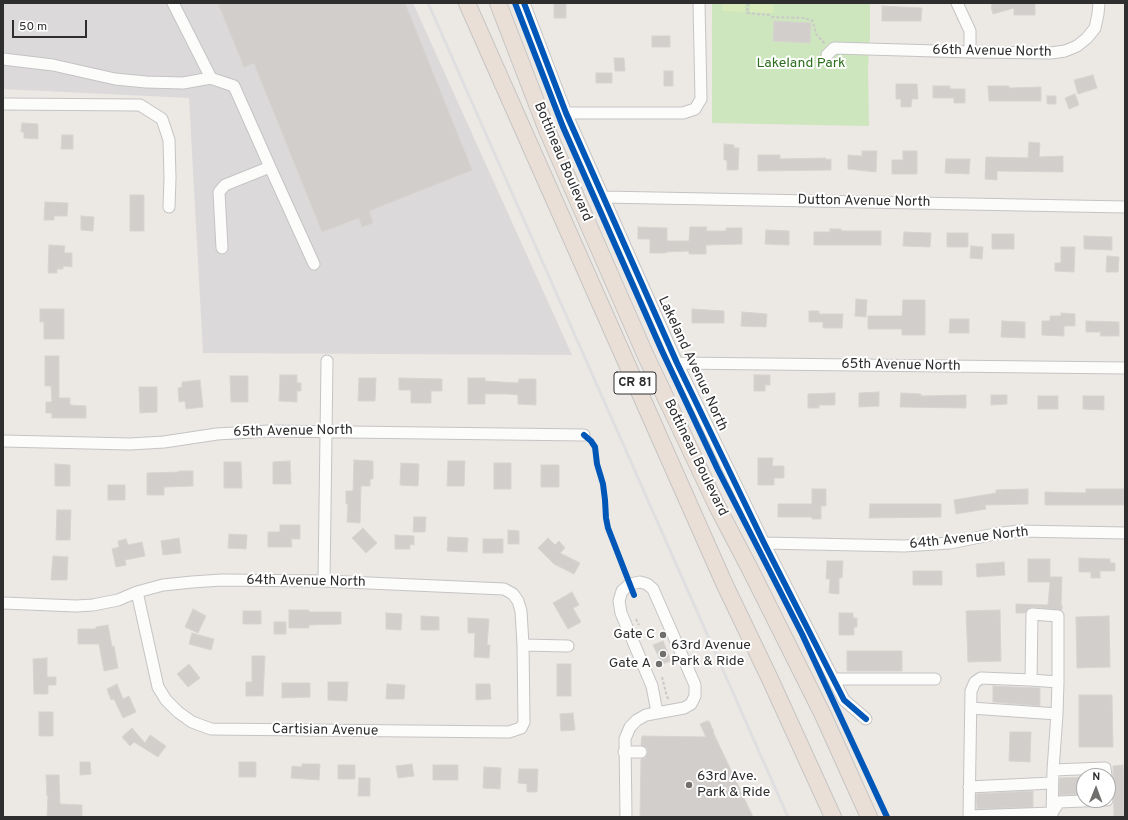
<!DOCTYPE html>
<html>
<head>
<meta charset="utf-8">
<style>
  body { margin:0 }
  #map { position:relative; width:1128px; height:820px; overflow:hidden; background:#ece8e4; font-family:Overpass,sans-serif }
  canvas { display:block }
  .frame { position:absolute; inset:0; border:4px solid #2e2e2e; pointer-events:none }
  .north { position:absolute; left:1076px; top:768px; width:40px; height:40px; box-sizing:border-box; background:#fff; border:1px solid #ababab; border-radius:50%; rotate:1deg; font-size:11px; font-weight:700; line-height:16px; text-align:center; color:#2e2e2e }
  .north::after { content:''; display:block; margin:auto; width:14px; height:18px; background:#706f6e; clip-path:polygon(50% 0,100% 100%,50% 72%,0 100%) }
  .scale { position:absolute; left:12px; top:20px; width:75px; height:18px; box-sizing:border-box; border:2px solid #2e2e2e; border-top:0; padding-left:5px; font-size:12px; line-height:14px; white-space:nowrap; color:#2e2e2e; -webkit-text-stroke:3px #fff; paint-order:stroke }
</style>
</head>
<body>
<div id="map">
<canvas width="1128" height="820"></canvas>
<div class="frame"></div>
<div class="north">N</div>
<div class="scale">50 m</div>
</div>
<script>
const g = document.querySelector('canvas').getContext('2d');
g.lineJoin = 'round';
function paint(path, color) { g.fillStyle = color; g.fill(path, 'evenodd'); }
const toPath = rows => new Path2D(rows.map(r => 'M' + r).join(''));
function strokePath(path, color, width, dash) { g.strokeStyle = color; g.lineWidth = width; g.lineCap = dash ? 'butt' : 'round'; g.setLineDash(dash || []); g.stroke(path); }
function write(font, color, halo, rows, align = 'center') {
  g.font = font + ' Overpass,sans-serif'; g.lineWidth = 4; g.setLineDash([]); g.textBaseline = 'middle'; g.strokeStyle = halo; g.fillStyle = color; for (const [text, x, y, turn = 0] of rows) {
    g.save(); g.translate(x, y); g.rotate((+turn || 0) * Math.PI / 180); g.textAlign = isNaN(turn) ? turn : align; if (halo) g.strokeText(text, 0, 0); g.fillText(text, 0, 0); g.restore();
  }
}
paint(toPath([
  [3,3,413,3,572,355,203,353,189,98,3,89]
]), '#dcd9db');
paint(toPath([
  [712,3,870,3,870,36,868,66,869,126,712,123]
]), '#cee6be');
paint(toPath([
  [722,3,745,3,745,12,722,11],
  [750,3,774,3,773,13,750,12]
]), '#d9eabb');
const building = toPath([
  [218,3,405,3,472,170,369,211,373,223,362,227,359,218,322,232,254,63,244,67,218,3],
  [554,3,566,3,566,18,554,18,554,3],
  [991,3,1035,3,1035,15,1014,15,1014,8,993,14,991,7,992,6,991,3],
  [882,6,922,8,921,21,882,21,882,6],
  [774,21,811,23,810,43,773,41,774,21],
  [652,36,670,36,670,47,652,47,652,36],
  [614,58,624,58,625,71,615,71,614,58],
  [664,71,673,71,673,86,664,86,664,71],
  [596,73,612,73,612,83,596,83,596,73],
  [1093,75,1097,88,1078,94,1074,80,1093,75],
  [896,84,917,84,918,99,912,99,911,107,901,107,901,99,896,99,896,84],
  [933,86,950,86,950,89,965,89,965,103,954,103,954,98,933,98,933,86],
  [988,86,1009,86,1009,88,1041,87,1041,101,989,101,988,86],
  [1075,94,1079,105,1069,109,1065,98,1075,94],
  [1047,96,1056,96,1056,104,1047,104,1047,96],
  [22,123,38,124,38,139,24,138,24,132,21,132,22,123],
  [62,135,73,135,73,149,61,149,62,135],
  [1029,142,1040,143,1039,157,1063,156,1063,172,997,171,997,180,985,179,986,157,1028,158,1029,142],
  [724,144,734,145,734,148,739,148,738,170,727,170,727,160,724,160,724,144],
  [862,151,877,151,876,172,848,169,848,155,862,156,862,151],
  [903,151,917,151,917,174,892,174,892,160,903,160,903,151],
  [758,155,780,155,780,159,826,158,826,160,831,159,831,170,758,171,758,155],
  [946,159,970,159,969,174,945,173,946,159],
  [130,195,144,195,144,231,130,231,130,195],
  [45,202,68,203,67,216,54,216,54,220,44,220,45,202],
  [81,216,94,217,93,231,81,230,81,216],
  [638,227,667,228,667,241,689,241,690,227,707,227,706,231,726,231,726,228,742,228,742,244,706,245,706,254,689,254,689,251,666,252,666,253,650,253,650,239,638,239,638,227],
  [830,229,841,229,841,231,881,231,881,245,814,245,814,232,830,232,830,229],
  [766,230,789,231,789,245,765,244,766,230],
  [904,232,931,233,930,247,903,246,904,232],
  [947,233,968,233,968,247,947,247,947,233],
  [992,234,1014,234,1014,249,992,249,992,234],
  [1084,236,1112,237,1112,250,1084,249,1084,236],
  [49,245,65,246,64,253,72,253,72,267,63,266,63,269,57,269,57,273,48,273,49,245],
  [971,246,983,247,982,259,970,258,971,246],
  [1061,247,1075,247,1074,272,1055,271,1055,263,1061,263,1061,247],
  [1107,256,1119,257,1118,272,1106,272,1107,256],
  [856,299,867,300,866,317,855,316,856,299],
  [903,300,925,300,925,335,902,335,902,329,868,329,868,316,902,316,903,300],
  [40,309,64,309,64,339,44,339,44,322,40,322,40,309],
  [692,309,724,311,724,323,692,323,692,309],
  [809,311,819,311,819,314,843,314,842,328,823,328,823,322,809,322,809,311],
  [742,312,767,314,766,327,741,326,742,312],
  [1061,313,1075,314,1075,326,1064,326,1064,336,1042,335,1042,321,1050,321,1050,316,1061,316,1061,313],
  [950,319,969,319,969,333,949,333,950,319],
  [1002,321,1025,322,1025,338,1001,337,1002,321],
  [1086,321,1119,322,1119,336,1100,336,1101,332,1086,332,1086,321],
  [45,356,59,356,59,398,70,398,70,405,86,406,86,418,52,418,52,413,46,413,46,402,52,402,51,386,45,386,45,356],
  [280,375,297,375,297,383,301,383,301,391,297,391,297,402,279,401,280,375],
  [754,375,770,375,770,385,765,385,765,391,754,391,754,375],
  [230,376,248,376,248,402,231,402,230,376],
  [359,378,376,378,375,401,358,401,359,378],
  [399,378,442,379,442,391,431,391,431,403,411,403,411,390,399,390,399,378],
  [468,378,485,378,485,381,518,383,519,379,536,379,536,405,518,404,518,395,508,394,485,394,485,404,468,404,468,378],
  [200,380,203,407,186,409,185,401,179,402,178,388,182,387,182,382,200,380],
  [139,387,157,387,157,412,140,413,139,387],
  [879,392,879,406,859,407,859,393,879,392],
  [835,393,835,405,819,405,819,408,808,408,808,394,835,393],
  [901,393,921,394,921,396,966,395,966,408,900,407,901,393],
  [991,395,1007,395,1007,404,991,405,991,395],
  [1038,396,1058,396,1058,409,1038,409,1038,396],
  [1083,396,1104,396,1104,410,1083,409,1083,396],
  [758,458,773,458,772,466,784,466,784,478,774,478,774,485,758,485,758,458],
  [354,460,373,461,373,479,370,479,370,486,361,486,360,523,347,522,348,504,346,504,346,491,353,491,354,460],
  [290,461,291,484,273,484,273,462,290,461],
  [448,461,465,461,464,486,447,486,448,461],
  [224,462,241,462,242,488,224,488,224,462],
  [401,463,419,464,418,486,400,485,401,463],
  [494,463,511,463,511,489,494,489,494,463],
  [55,464,70,465,70,486,55,486,55,464],
  [541,465,559,465,559,487,541,487,541,465],
  [179,471,193,471,193,486,164,487,164,495,147,495,147,473,179,472,179,471],
  [108,485,125,485,125,500,108,500,108,485],
  [812,489,826,489,826,506,821,506,821,519,812,519,812,517,778,517,778,504,812,504,812,489],
  [1028,489,1028,504,985,505,986,509,956,514,954,500,996,493,996,490,1028,489],
  [1086,489,1124,489,1124,505,1045,505,1045,492,1086,493,1086,489],
  [870,504,941,504,941,517,869,518,870,504],
  [57,510,71,510,70,540,56,540,57,510],
  [414,517,426,517,425,532,413,532,414,517],
  [280,525,300,525,300,539,291,539,292,547,268,547,268,532,280,532,280,525],
  [363,528,377,543,366,553,352,538,363,528],
  [508,530,519,531,519,544,508,544,508,530],
  [229,534,247,535,246,549,228,548,229,534],
  [395,535,414,536,414,545,410,544,410,549,395,549,395,535],
  [448,537,468,538,467,552,447,551,448,537],
  [179,538,181,553,163,555,161,541,179,538],
  [548,538,555,545,559,541,565,548,560,553,580,563,574,574,554,564,538,548,548,538],
  [126,539,128,545,142,542,145,556,125,560,126,565,116,567,112,549,119,547,118,541,126,539],
  [483,539,503,539,503,553,483,553,483,539],
  [53,556,68,557,67,580,51,580,53,556],
  [1079,558,1110,559,1110,563,1115,563,1115,571,1100,571,1100,578,1091,578,1091,572,1079,572,1079,558],
  [1028,559,1050,559,1050,577,1062,577,1061,605,1062,605,1062,610,1032,607,1029,608,1025,613,1016,613,1016,604,1048,605,1050,582,1028,582,1028,559],
  [827,561,843,561,842,578,839,578,839,594,829,593,830,579,826,579,827,561],
  [1004,562,1005,575,977,577,976,564,1004,562],
  [913,571,942,571,942,585,913,585,913,571],
  [572,592,579,605,573,608,581,622,568,629,553,603,572,592],
  [193,609,206,616,198,633,185,627,193,609],
  [289,610,309,610,309,612,341,612,341,624,309,625,309,628,289,628,289,610],
  [1000,610,1001,661,968,662,966,611,1000,610],
  [243,611,261,611,261,624,243,624,243,611],
  [386,613,402,614,401,630,386,629,386,613],
  [839,613,853,613,853,618,857,618,857,627,854,627,854,635,839,635,839,613],
  [421,616,439,617,439,630,421,630,421,616],
  [1109,616,1110,667,1077,668,1076,617,1109,616],
  [468,618,489,619,487,645,490,645,489,658,474,657,475,633,468,633,468,618],
  [274,622,286,622,286,634,274,634,274,622],
  [108,625,112,647,114,646,118,668,104,671,99,644,78,644,78,629,96,629,96,627,108,625],
  [192,633,214,639,211,650,189,644,192,633],
  [663,641,671,661,662,664,653,645,663,641],
  [847,651,902,651,902,671,847,671,847,651],
  [252,656,265,656,263,696,246,696,246,682,252,682,252,656],
  [47,658,47,677,56,677,56,685,48,685,48,694,34,694,33,659,47,658],
  [189,664,200,678,188,687,177,674,189,664],
  [557,664,571,664,571,696,557,696,557,664],
  [328,682,348,682,347,701,328,700,328,682],
  [282,683,310,683,310,697,282,698,282,683],
  [117,684,123,699,129,696,136,712,123,718,114,699,111,700,107,689,117,684],
  [387,684,405,685,404,699,386,699,387,684],
  [476,684,490,684,491,699,476,700,476,684],
  [993,686,1040,688,1040,706,993,702,993,686],
  [1079,695,1112,695,1113,747,1079,747,1079,695],
  [39,712,53,712,53,736,39,736,39,712],
  [573,713,575,730,561,731,560,714,573,713],
  [707,721,707,722,709,721,714,732,713,732,753,817,640,817,641,759,645,758,648,752,647,748,641,745,642,736,706,737,700,724,707,721],
  [132,728,145,743,150,735,166,746,158,757,134,742,130,746,122,737,132,728],
  [1010,732,1031,732,1030,762,1009,761,1010,732],
  [80,762,90,762,91,774,80,775,80,762],
  [239,762,256,762,256,777,239,777,239,762],
  [302,764,320,764,319,780,291,778,292,766,302,767,302,764],
  [412,764,414,776,398,778,396,766,412,764],
  [338,765,355,765,355,779,338,779,338,765],
  [433,765,458,765,458,780,433,780,433,765],
  [1123,765,1124,817,1114,817,1113,766,1123,765],
  [484,767,501,768,500,789,483,788,484,767],
  [519,769,538,769,537,792,527,792,527,784,518,783,519,769],
  [46,775,59,775,60,804,82,805,82,817,47,817,48,795,47,796,46,775],
  [1084,777,1084,794,1059,795,1060,778,1084,777],
  [359,778,370,778,370,796,358,796,359,778],
  [1033,791,1033,807,977,809,976,794,1033,791]
]);
paint(building, '#d1cecb');
strokePath(building, '#d7d4d0', 1);
const minor = toPath([
  [524,3,566,113,677,363,764,543,844,700,866,719],
  [957,3,970,31,970,52],
  [827,55,834,48,970,52,1051,53,1065,51,1077,46,1087,38,1095,28,1098,14,1099,3],
  [3,59,53,65,115,79,146,82,183,83,211,78,173,3],
  [210,78,234,86,270,167,225,185,219,192,222,248],
  [3,104,140,105,162,119,169,140,170,178,169,207],
  [566,113,683,113,695,109,701,99,699,3],
  [270,167,314,264],
  [603,197,1125,207],
  [677,363,1125,368],
  [3,441,130,444,164,442,217,434,269,431,584,435],
  [764,543,904,546,950,543,995,534,1018,531,1125,533],
  [324,581,327,361],
  [137,592,158,687,166,700,178,712,192,722,211,729,509,732,521,728,524,722,523,645],
  [3,603,76,606,93,605,118,600,137,592,163,585,192,582,222,580,324,581,504,589,513,594,518,601,521,611,523,645,568,646],
  [833,679,935,679],
  [1031,680,1058,682],
  [971,708,1057,714],
  [624,752,641,752],
  [1053,770,1105,768,1106,776],
  [969,787,1052,783],
  [969,816,1052,813,1059,802,1107,800],
  [626,817,625,739,630,727,637,720,646,715,684,708,691,704,695,696,695,685,653,589,647,584,640,582,630,584,622,591,619,601,621,613,652,686,657,712],
  [969,817,971,691,975,682,981,678,1031,680,1032,614,1058,616,1058,682,1057,714,1053,770,1052,817]
]);
const highway = toPath([
  [467,3,724,583,770,679,833,817],
  [498,3,547,130,645,354,716,504,751,571,823,715,869,817]
]);
strokePath(minor, '#c5c4c5', 13);
strokePath(highway, '#c6c5c4', 18);
strokePath(toPath([
  [748,3,747,13,769,15,772,17,804,18,813,21,816,34,825,44],
  [636,619,639,625],
  [662,677,667,697,670,700]
]), '#c9c9c8', 2, [3, 2]);
strokePath(minor, '#fcfcfb', 11);
strokePath(highway, '#eadfd6', 16);
strokePath(toPath([
  [428,3,788,817]
]), '#dfdfe1', 3);
strokePath(toPath([
  [515,3,563,127,662,351,718,470,802,634,887,817],
  [524,3,566,113,677,363,764,543,844,700,866,719],
  [584,435,591,441,595,447,597,464,603,484,605,500,606,518,608,528,634,595]
]), '#0057b8', 6);
for (const [x, y, r, color] of [
  [663,635,4,"#706f6e"],
  [663,654,4,"#706f6e"],
  [659,664,4,"#706f6e"],
  [689,785,4,"#706f6e"]
]) { const dot = new Path2D(); dot.arc(x, y, r, 0, 2 * Math.PI); g.fillStyle = color; g.fill(dot); strokePath(dot, '#fff', 1.5); }
for (const [x, y, w] of [
  [635,383,42]
]) { const box = new Path2D(); box.roundRect(x - w / 2, y - 11, w, 22, 3); g.fillStyle = '#fff'; g.fill(box); strokePath(box, '#2e2e2e', 1); }
write('bold 13px', '#2e2e2e', null, [
  ["CR 81",635,383]
]);
write('14px', '#2e2e2e', '#fff', [
  ["66th Avenue North",992,52,1],
  ["Bottineau Boulevard",562,162,67],
  ["Dutton Avenue North",864,202,1],
  ["Lakeland Avenue North",692,364,65],
  ["65th Avenue North",901,366,1],
  ["65th Avenue North",293,432,-1],
  ["Bottineau Boulevard",695,458,64],
  ["64th Avenue North",969,539,-6],
  ["64th Avenue North",306,582,1],
  ["Cartisian Avenue",325,731,1]
]);
write('14px', '#2c6e1b', '#fff', [
  ["Lakeland Park",801,64]
]);
write('14px', '#2e2e2e', '#fff', [
  ["Gate C",655,635],
  ["63rd Avenue",671,646,"left"],
  ["Park & Ride",671,662,"left"],
  ["Gate A",651,664],
  ["63rd Ave.",697,777,"left"],
  ["Park & Ride",697,793,"left"]
], 'right');
</script>
</body>
</html>
